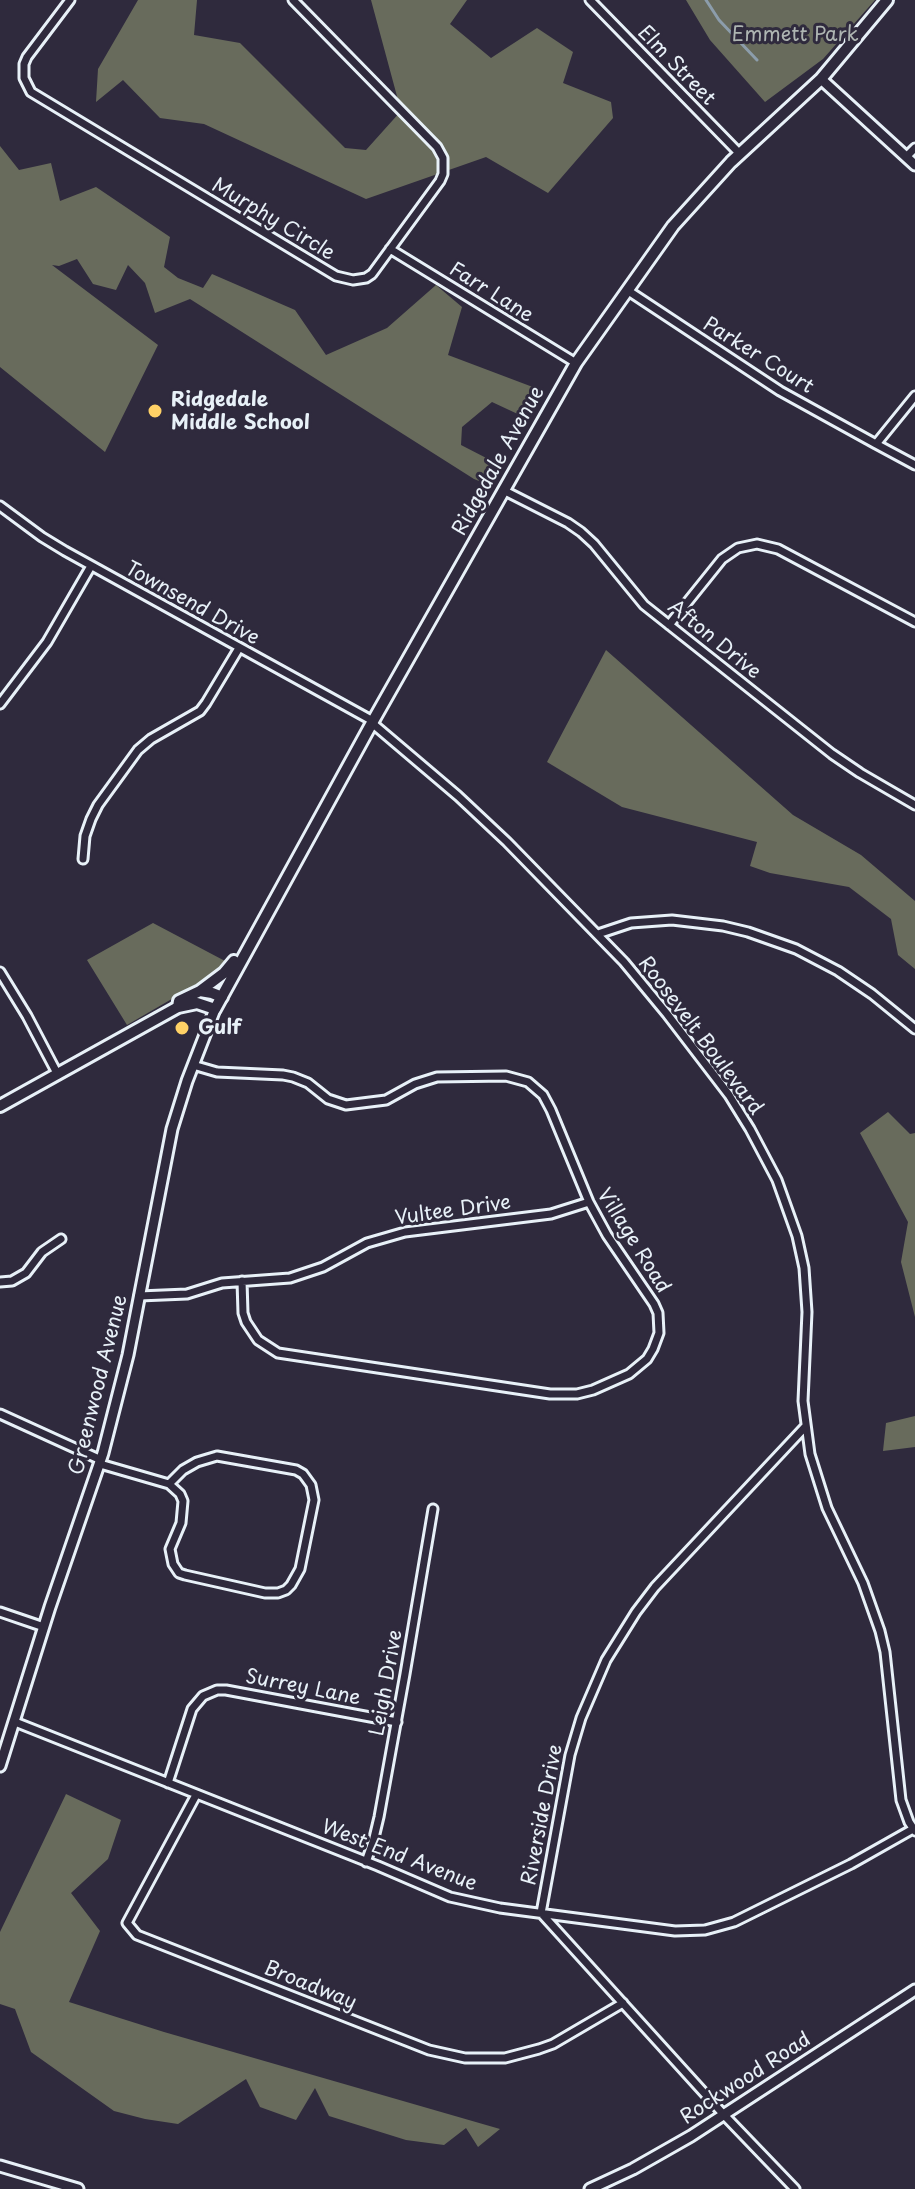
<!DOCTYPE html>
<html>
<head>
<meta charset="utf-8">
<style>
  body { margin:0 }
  canvas { display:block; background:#2f2a3d }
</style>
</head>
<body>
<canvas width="915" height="2189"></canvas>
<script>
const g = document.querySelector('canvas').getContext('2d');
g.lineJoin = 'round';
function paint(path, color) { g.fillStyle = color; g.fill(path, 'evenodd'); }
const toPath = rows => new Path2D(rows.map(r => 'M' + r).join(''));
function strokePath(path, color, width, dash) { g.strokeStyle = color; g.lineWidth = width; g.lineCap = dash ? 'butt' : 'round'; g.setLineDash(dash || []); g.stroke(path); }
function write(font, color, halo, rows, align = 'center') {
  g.font = font + ' "Playpen Sans",sans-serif'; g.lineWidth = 6; g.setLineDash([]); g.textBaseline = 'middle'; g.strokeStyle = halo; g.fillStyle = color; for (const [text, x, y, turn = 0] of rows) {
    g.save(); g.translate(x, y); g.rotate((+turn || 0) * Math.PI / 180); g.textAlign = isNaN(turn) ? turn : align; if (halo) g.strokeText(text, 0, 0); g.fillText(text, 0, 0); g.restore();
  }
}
paint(toPath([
  [138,0,197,0,194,35,240,43,345,148,366,150,401,111,371,0,467,0,450,24,491,58,537,28,573,52,563,83,611,102,613,118,548,193,486,157,366,199,204,124,160,118,123,80,96,102,98,69],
  [686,0,875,0,823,59,765,102,710,40],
  [0,146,19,170,51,163,60,201,96,187,170,237,164,267,178,278,203,288,212,274,295,310,326,355,387,328,436,285,462,307,448,355,538,389,522,416,492,402,462,427,461,445,496,463,484,483,474,479,190,299,155,313,145,283,128,265,116,290,93,284,77,259,59,266,52,265,158,345,105,452,0,367],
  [606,650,793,815,861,855,915,901,915,969,898,955,891,919,849,887,770,873,750,866,757,842,622,807,547,762],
  [153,923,225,961,220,971,127,1025,87,960],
  [888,1112,910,1134,915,1133,915,1317,901,1262,908,1222,860,1133],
  [915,1416,915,1447,883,1451,886,1423],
  [66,1794,121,1820,108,1859,71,1893,100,1931,69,2002,164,2032,500,2129,478,2147,466,2128,444,2145,406,2140,329,2116,315,2088,296,2120,260,2107,246,2079,178,2124,145,2119,114,2111,31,2052,15,2009,0,2004,0,1932]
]), '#686b5c');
strokePath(toPath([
  [706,0,719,20,757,60]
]), '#8c9dab', 3);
const minor = toPath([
  [70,0,27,57,24,64,24,78,31,92,336,276,353,280,366,278,372,274,440,181,443,174,443,158,437,147,293,0],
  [590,0,740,154],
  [906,157,915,148],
  [390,249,576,363],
  [627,290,780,391,876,444],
  [915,396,876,444,915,465],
  [503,490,568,523,581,532,594,544,644,605,832,754,860,773,915,805],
  [0,506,42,537,65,551,373,721],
  [669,625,722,559,738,548,757,544,778,549,915,622],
  [0,704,47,642,91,566],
  [372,723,458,796,507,842,624,962,667,1014,729,1095,750,1129,777,1180,797,1236,804,1268,807,1312,803,1401,810,1454,827,1508,863,1583,880,1631,885,1652,901,1800,909,1822,915,1831],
  [83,859,85,836,91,819,98,805,138,750,151,739,200,711,206,703,239,648],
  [598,934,631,923,672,920,723,926,748,932,796,949,838,971,872,994,915,1029],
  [0,972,27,1016,58,1075],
  [193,1065,217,1072,283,1075,293,1077,308,1083,328,1099,346,1105,386,1100,415,1084,437,1077,506,1076,528,1082,543,1095,551,1110,589,1202,607,1235,654,1304,658,1313,659,1333,653,1349,647,1359,629,1374,593,1390,577,1394,550,1394,278,1353,258,1340,246,1322,243,1313,242,1281],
  [0,1282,12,1281,26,1273,42,1252,61,1239],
  [139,1296,187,1294,222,1283,290,1278,323,1267,367,1243,405,1232,551,1214,589,1202],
  [0,1414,101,1460],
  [217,1456,296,1470,303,1474,311,1485,314,1500,300,1569,291,1585,286,1590,278,1593,265,1593,185,1575,179,1573,173,1564,170,1549,181,1523,183,1501,180,1494,169,1484,183,1470,197,1462,217,1456],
  [100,1464,169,1484],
  [0,1612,44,1627],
  [15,1722,378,1866,450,1897,500,1908,675,1931,705,1930,734,1922,851,1864,913,1829],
  [168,1783,192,1709,203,1696,217,1690,226,1690,397,1722],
  [196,1795,127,1923,137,1935,429,2050,465,2058,505,2058,539,2049,553,2044,623,2003],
  [366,1862,373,1842,379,1817,405,1674,433,1509],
  [795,2189,725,2116,541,1913,570,1755,581,1718,606,1660,636,1612,655,1587,805,1427]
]);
const tertiary = toPath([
  [821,79,915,165],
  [0,1766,50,1607,103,1453,128,1355,172,1129,187,1081,215,1009],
  [0,2166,78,2189],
  [590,2189,633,2169,691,2136,915,1990]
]);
const secondary = toPath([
  [200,991,224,973,234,961],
  [178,1007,179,1001,200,991,212,993,222,997],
  [0,1106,178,1007,197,1003,215,1009,373,721,576,363,673,226,731,162,821,79,887,0]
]);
strokePath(minor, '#e8f1f8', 13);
strokePath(tertiary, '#e8f1f8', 15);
strokePath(secondary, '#e8f1f8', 16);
strokePath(minor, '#2f2a3d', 7);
strokePath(tertiary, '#2f2a3d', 9);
strokePath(secondary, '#2f2a3d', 10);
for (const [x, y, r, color] of [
  [155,411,8,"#ffd166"],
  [182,1028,8,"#ffd166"]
]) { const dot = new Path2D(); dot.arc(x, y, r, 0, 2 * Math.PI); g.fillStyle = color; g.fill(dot); strokePath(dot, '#2f2a3d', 3); }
write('20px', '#aeb5b2', '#2f2a3d', [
  ["Emmett Park",795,35]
]);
write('20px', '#e8f1f8', '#2f2a3d', [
  ["Elm Street",676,66,46],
  ["Murphy Circle",273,220,31],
  ["Farr Lane",491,293,32],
  ["Parker Court",758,356,32],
  ["Ridgedale Avenue",499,461,-61],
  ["Townsend Drive",192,604,29],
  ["Afton Drive",714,640,39],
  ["Roosevelt Boulevard",700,1036,53],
  ["Vultee Drive",453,1211,-8],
  ["Village Road",633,1241,58],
  ["Greenwood Avenue",99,1385,-76],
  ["Leigh Drive",387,1683,-80],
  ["Surrey Lane",303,1688,11],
  ["Riverside Drive",543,1815,-79],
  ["West End Avenue",399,1856,21],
  ["Broadway",310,1986,22],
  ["Rockwood Road",746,2079,-33]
]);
write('bold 20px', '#e8f1f8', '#2f2a3d', [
  ["Ridgedale",171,400],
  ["Middle School",171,423],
  ["Gulf",198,1028]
], 'left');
</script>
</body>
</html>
